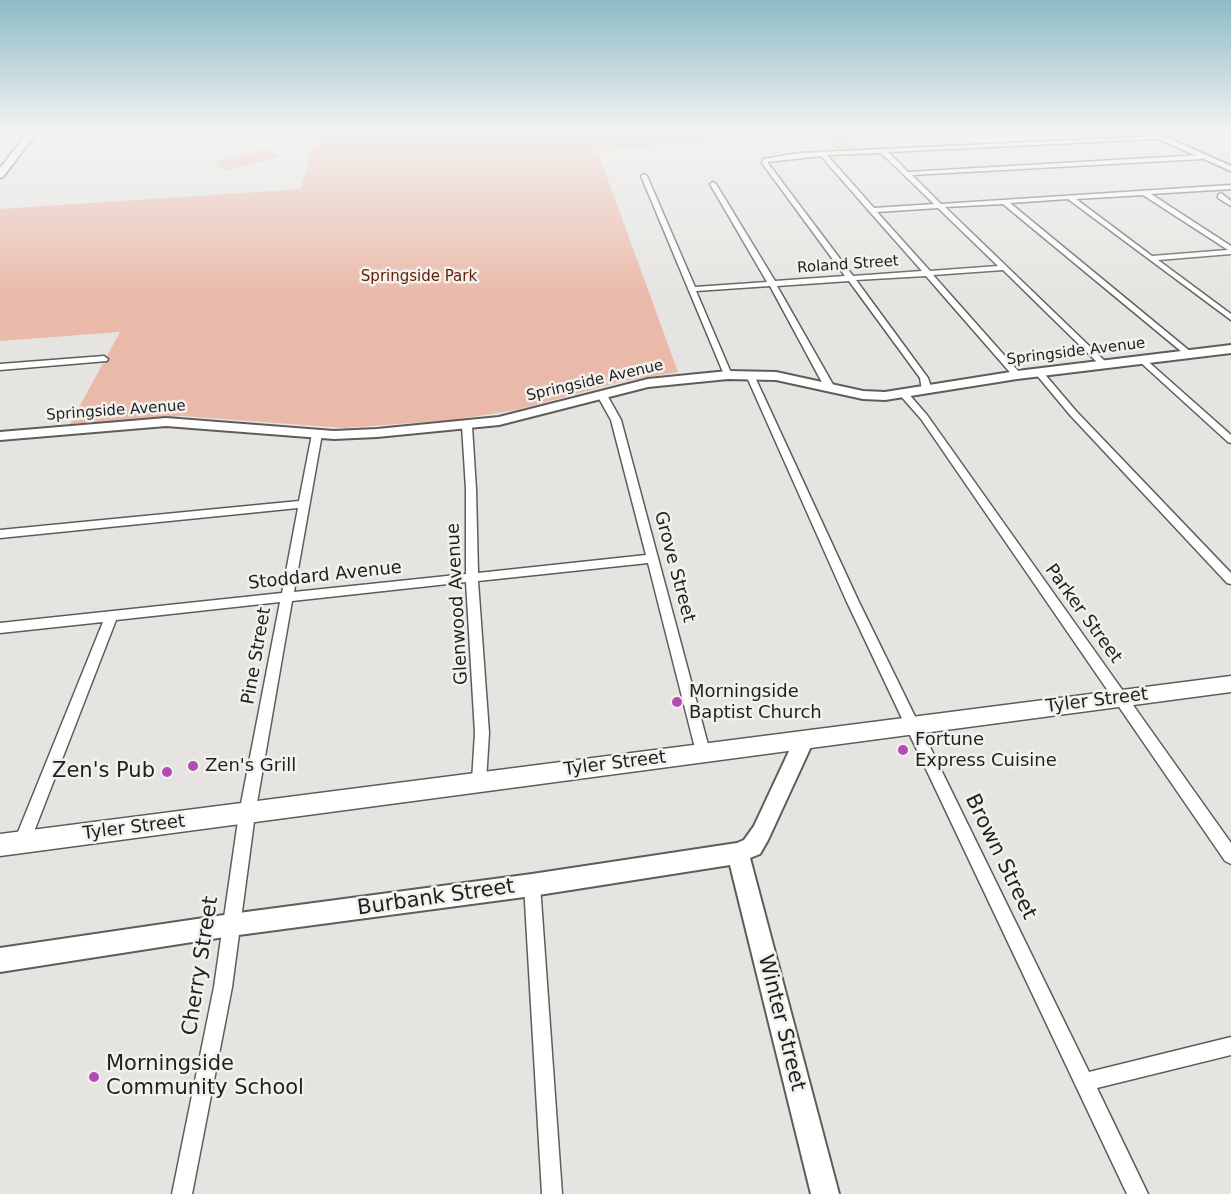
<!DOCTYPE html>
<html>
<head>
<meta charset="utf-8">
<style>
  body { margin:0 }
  canvas { display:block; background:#e5e4e1 }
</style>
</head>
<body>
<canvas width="1231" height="1194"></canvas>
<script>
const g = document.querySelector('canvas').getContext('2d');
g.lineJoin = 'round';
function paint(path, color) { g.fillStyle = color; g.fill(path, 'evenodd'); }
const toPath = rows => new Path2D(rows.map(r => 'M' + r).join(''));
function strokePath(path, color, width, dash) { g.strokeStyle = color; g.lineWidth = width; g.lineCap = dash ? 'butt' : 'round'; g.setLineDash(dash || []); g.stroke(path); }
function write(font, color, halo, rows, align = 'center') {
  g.font = font + ' "DejaVu Sans",sans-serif'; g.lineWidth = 5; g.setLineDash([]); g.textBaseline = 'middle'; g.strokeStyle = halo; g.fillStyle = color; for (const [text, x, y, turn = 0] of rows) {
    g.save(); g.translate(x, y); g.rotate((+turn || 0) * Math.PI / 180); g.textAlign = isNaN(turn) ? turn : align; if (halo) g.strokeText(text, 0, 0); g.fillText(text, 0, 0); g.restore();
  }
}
paint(toPath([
  [318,131,878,131,880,133,847,135,861,150,838,151,823,136,597,150,678,372,624,381,516,410,453,420,344,428,183,416,70,424,120,332,0,341,0,209,301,189],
  [266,149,279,157,225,171,212,163]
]), '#ebb9a9');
const street = toPath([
  [1159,136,1157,139,888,152,908,172,1201,155,1204,157,1201,159,912,175,941,204,1231,185,1231,189,1151,194,1231,246,1231,254,1158,260,1231,314,1231,320,1068,199,1010,203,1191,352,1191,356,1188,357,1003,204,945,207,1109,365,1102,367,1003,270,933,275,1020,373,1021,375,1017,378,1014,377,926,276,856,280,928,378,932,390,927,393,922,390,920,378,912,367,849,281,777,286,835,388,830,391,825,388,770,286,696,291,732,375,731,377,725,377,641,176,644,174,647,176,695,287,767,282,710,184,713,182,716,184,775,281,845,276,762,163,763,159,800,153,1159,136],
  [881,153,904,175,934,204,874,208,827,155,881,153],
  [821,156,869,211,922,271,853,276,767,162,821,156],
  [1143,195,1228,250,1152,256,1076,199,1143,195],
  [938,208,998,266,930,271,877,212,938,208],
  [1221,193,1231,201,1231,206,1218,198,1218,195,1221,193],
  [104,356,108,359,107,361,0,370,0,364,104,356],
  [1143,357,1231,435,1231,443,1228,442,1140,362,1140,358,1143,357],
  [1039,370,1042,371,1076,411,1231,573,1231,584,1227,583,1070,415,1035,373,1039,370],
  [750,372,754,375,858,600,1089,1072,1231,1037,1231,1055,1097,1088,1148,1194,1127,1194,846,600,746,375,750,372],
  [904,391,907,392,927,415,1231,843,1231,864,1225,861,921,419,899,394,904,391],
  [602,392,607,395,621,420,710,752,708,756,703,758,698,756,696,752,648,563,478,581,489,733,486,781,484,786,479,788,474,786,472,781,475,733,466,582,292,601,255,814,232,987,192,1194,172,1194,214,987,239,814,280,602,116,620,30,842,27,847,22,849,17,847,14,842,103,622,0,633,0,623,282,593,298,508,0,538,0,530,299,501,312,434,317,431,322,434,294,592,466,574,466,489,462,426,467,423,472,426,476,489,478,573,646,555,611,420,597,395,602,392],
  [532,877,538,879,540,885,562,1194,542,1194,524,885,526,879,532,877]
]);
const secondary = toPath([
  [1141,131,1152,131,1231,166,1231,171,1141,131],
  [1231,345,1231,353,1017,379,885,400,863,399,776,380,728,379,648,387,499,425,377,437,334,439,166,426,0,440,0,432,166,418,334,431,377,429,499,417,648,379,728,371,776,372,863,391,885,392,1017,371,1231,345],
  [804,732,811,734,814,740,768,840,760,854,750,858,839,1194,811,1194,730,865,532,896,231,936,0,972,0,948,231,914,532,874,737,843,744,840,754,826,797,734,804,732]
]);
const primary = toPath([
  [29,131,38,131,3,177,0,178,0,168,29,131],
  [1231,676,1231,692,0,856,0,834,1231,676]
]);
strokePath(street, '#5e5d5a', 3);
strokePath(secondary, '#5e5d5a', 4);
strokePath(primary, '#5e5d5a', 3);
paint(street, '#fff');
paint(secondary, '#fff');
paint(primary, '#fff');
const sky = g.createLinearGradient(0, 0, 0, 298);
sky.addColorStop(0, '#8ebbc7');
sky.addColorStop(0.44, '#f3f3f2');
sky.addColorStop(1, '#f3f3f200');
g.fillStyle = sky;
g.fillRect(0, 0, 1231, 298);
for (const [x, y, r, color] of [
  [677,702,6,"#b24db3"],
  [903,750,6,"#b24db3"],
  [193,766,6,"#b24db3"],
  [167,772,6,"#b24db3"],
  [94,1077,6,"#b24db3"]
]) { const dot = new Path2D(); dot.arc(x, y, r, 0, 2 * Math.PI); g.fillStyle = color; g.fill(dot); strokePath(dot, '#f2f1ee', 2); }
write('15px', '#1f1f1e', '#f2f1ee', [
  ["Roland Street",848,265,-4],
  ["Springside Avenue",1076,352,-7],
  ["Springside Avenue",595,381,-13],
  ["Springside Avenue",116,411,-4]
]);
write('15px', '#632007', '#f2f1ee', [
  ["Springside Park",419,277]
]);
write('18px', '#1f1f1e', '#f2f1ee', [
  ["Grove Street",674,567,75],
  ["Stoddard Avenue",325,576,-6],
  ["Glenwood Avenue",458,604,-93],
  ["Parker Street",1083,614,54],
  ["Pine Street",257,656,-80],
  ["Tyler Street",1097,701,-7],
  ["Tyler Street",615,764,-7],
  ["Tyler Street",134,828,-7]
]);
write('18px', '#1f1f1e', '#f2f1ee', [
  ["Morningside",689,692],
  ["Baptist Church",689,713],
  ["Fortune",915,740],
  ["Express Cuisine",915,761],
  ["Zen's Grill",205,766]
], 'left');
write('21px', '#1f1f1e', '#f2f1ee', [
  ["Zen's Pub",155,772],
  ["Morningside",106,1065,"left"],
  ["Community School",106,1089,"left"]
], 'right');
write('21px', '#1f1f1e', '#f2f1ee', [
  ["Brown Street",1000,857,64],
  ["Burbank Street",436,898,-8],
  ["Cherry Street",201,966,-81],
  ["Winter Street",781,1023,76]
]);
</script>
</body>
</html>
